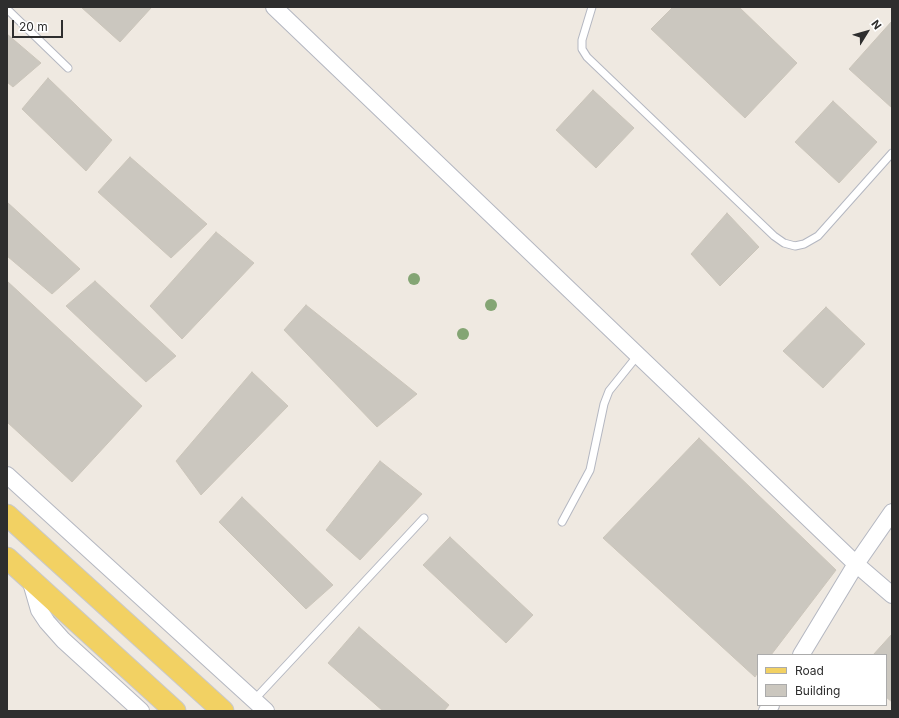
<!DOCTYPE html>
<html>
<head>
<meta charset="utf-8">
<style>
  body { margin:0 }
  #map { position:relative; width:899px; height:718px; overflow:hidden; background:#efe9e1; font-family:Inter,sans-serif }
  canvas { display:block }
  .frame { position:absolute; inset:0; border:8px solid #2e2e2e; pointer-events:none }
  .legend { position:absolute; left:757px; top:654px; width:130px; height:52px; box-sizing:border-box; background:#fff; border:1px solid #ababab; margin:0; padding:5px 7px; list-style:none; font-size:12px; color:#2e2e2e }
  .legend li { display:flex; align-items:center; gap:8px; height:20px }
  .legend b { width:20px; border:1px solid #ababab }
  .north { position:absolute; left:847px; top:12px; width:40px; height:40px; -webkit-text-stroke:3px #fff; paint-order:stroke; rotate:53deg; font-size:11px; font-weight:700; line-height:16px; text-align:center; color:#2e2e2e }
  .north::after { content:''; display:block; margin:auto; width:14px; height:18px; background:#2e2e2e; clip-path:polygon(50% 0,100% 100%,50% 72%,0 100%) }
  .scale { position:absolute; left:12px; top:20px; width:51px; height:18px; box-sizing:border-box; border:2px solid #2e2e2e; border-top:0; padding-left:5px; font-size:12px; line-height:14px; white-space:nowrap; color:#2e2e2e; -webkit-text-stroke:3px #fff; paint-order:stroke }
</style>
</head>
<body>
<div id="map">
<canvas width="899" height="718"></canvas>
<div class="frame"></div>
<ul class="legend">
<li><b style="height:5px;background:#f2d163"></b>Road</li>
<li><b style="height:11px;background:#cbc7bf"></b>Building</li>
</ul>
<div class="north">N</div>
<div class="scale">20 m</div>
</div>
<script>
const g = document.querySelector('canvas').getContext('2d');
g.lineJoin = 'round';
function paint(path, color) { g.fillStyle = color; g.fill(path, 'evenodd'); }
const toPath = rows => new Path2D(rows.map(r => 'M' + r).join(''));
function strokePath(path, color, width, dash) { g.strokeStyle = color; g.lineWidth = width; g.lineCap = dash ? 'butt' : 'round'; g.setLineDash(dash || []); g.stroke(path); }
const building = toPath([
  [81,7,150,7,151,8,120,42,81,7],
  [673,7,739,7,797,63,745,118,651,29,673,7],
  [892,21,892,108,849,69,892,21],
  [7,34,41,63,13,87,7,82,7,34],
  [48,78,112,140,86,171,22,109,48,78],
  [593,90,634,128,596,168,556,130,593,90],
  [833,101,877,142,839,183,795,142,833,101],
  [130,157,207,224,171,258,98,192,130,157],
  [7,202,80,269,52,294,7,256,7,202],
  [727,213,759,247,720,286,691,254,727,213],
  [216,232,254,263,182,339,150,306,216,232],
  [7,281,142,406,72,482,7,422,7,281],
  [95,281,176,356,146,382,66,306,95,281],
  [306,305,417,394,377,427,284,330,306,305],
  [826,307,865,344,823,388,783,351,826,307],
  [252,372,288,406,201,495,176,461,252,372],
  [699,438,836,570,771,655,758,655,758,672,755,677,603,538,699,438],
  [380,461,422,494,360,560,326,530,380,461],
  [242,497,333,585,306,609,219,522,242,497],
  [450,537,533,615,506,643,423,565,450,537],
  [359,627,449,705,444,711,383,711,328,663,359,627],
  [892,634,892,702,886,697,886,655,873,655,892,634]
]);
paint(building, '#cbc7bf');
strokePath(building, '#cbc5ba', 1);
const service = toPath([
  [592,7,582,40,582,49,587,57,774,236,784,243,795,246,804,244,818,236,892,153],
  [7,9,68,68],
  [562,522,590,470,604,404,609,391,638,355],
  [254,700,424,518]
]);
const tertiary = toPath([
  [274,7,856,564,892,595],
  [7,475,266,711],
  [30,579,39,610,47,622,63,640,141,711],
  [801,655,856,564,892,512],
  [767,711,771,705]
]);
const primary = toPath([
  [7,515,223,711],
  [7,558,175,711]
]);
strokePath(service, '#b4b7c1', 9);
strokePath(tertiary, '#b4b7c1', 18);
strokePath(primary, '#c9c9c9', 23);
strokePath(service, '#fff', 7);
strokePath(tertiary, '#fff', 16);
strokePath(primary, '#f2d163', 21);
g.fillStyle = '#84a574';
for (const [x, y] of [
  [414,279],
  [491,305],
  [463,334]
]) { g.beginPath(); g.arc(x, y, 6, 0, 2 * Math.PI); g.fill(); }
</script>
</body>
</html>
